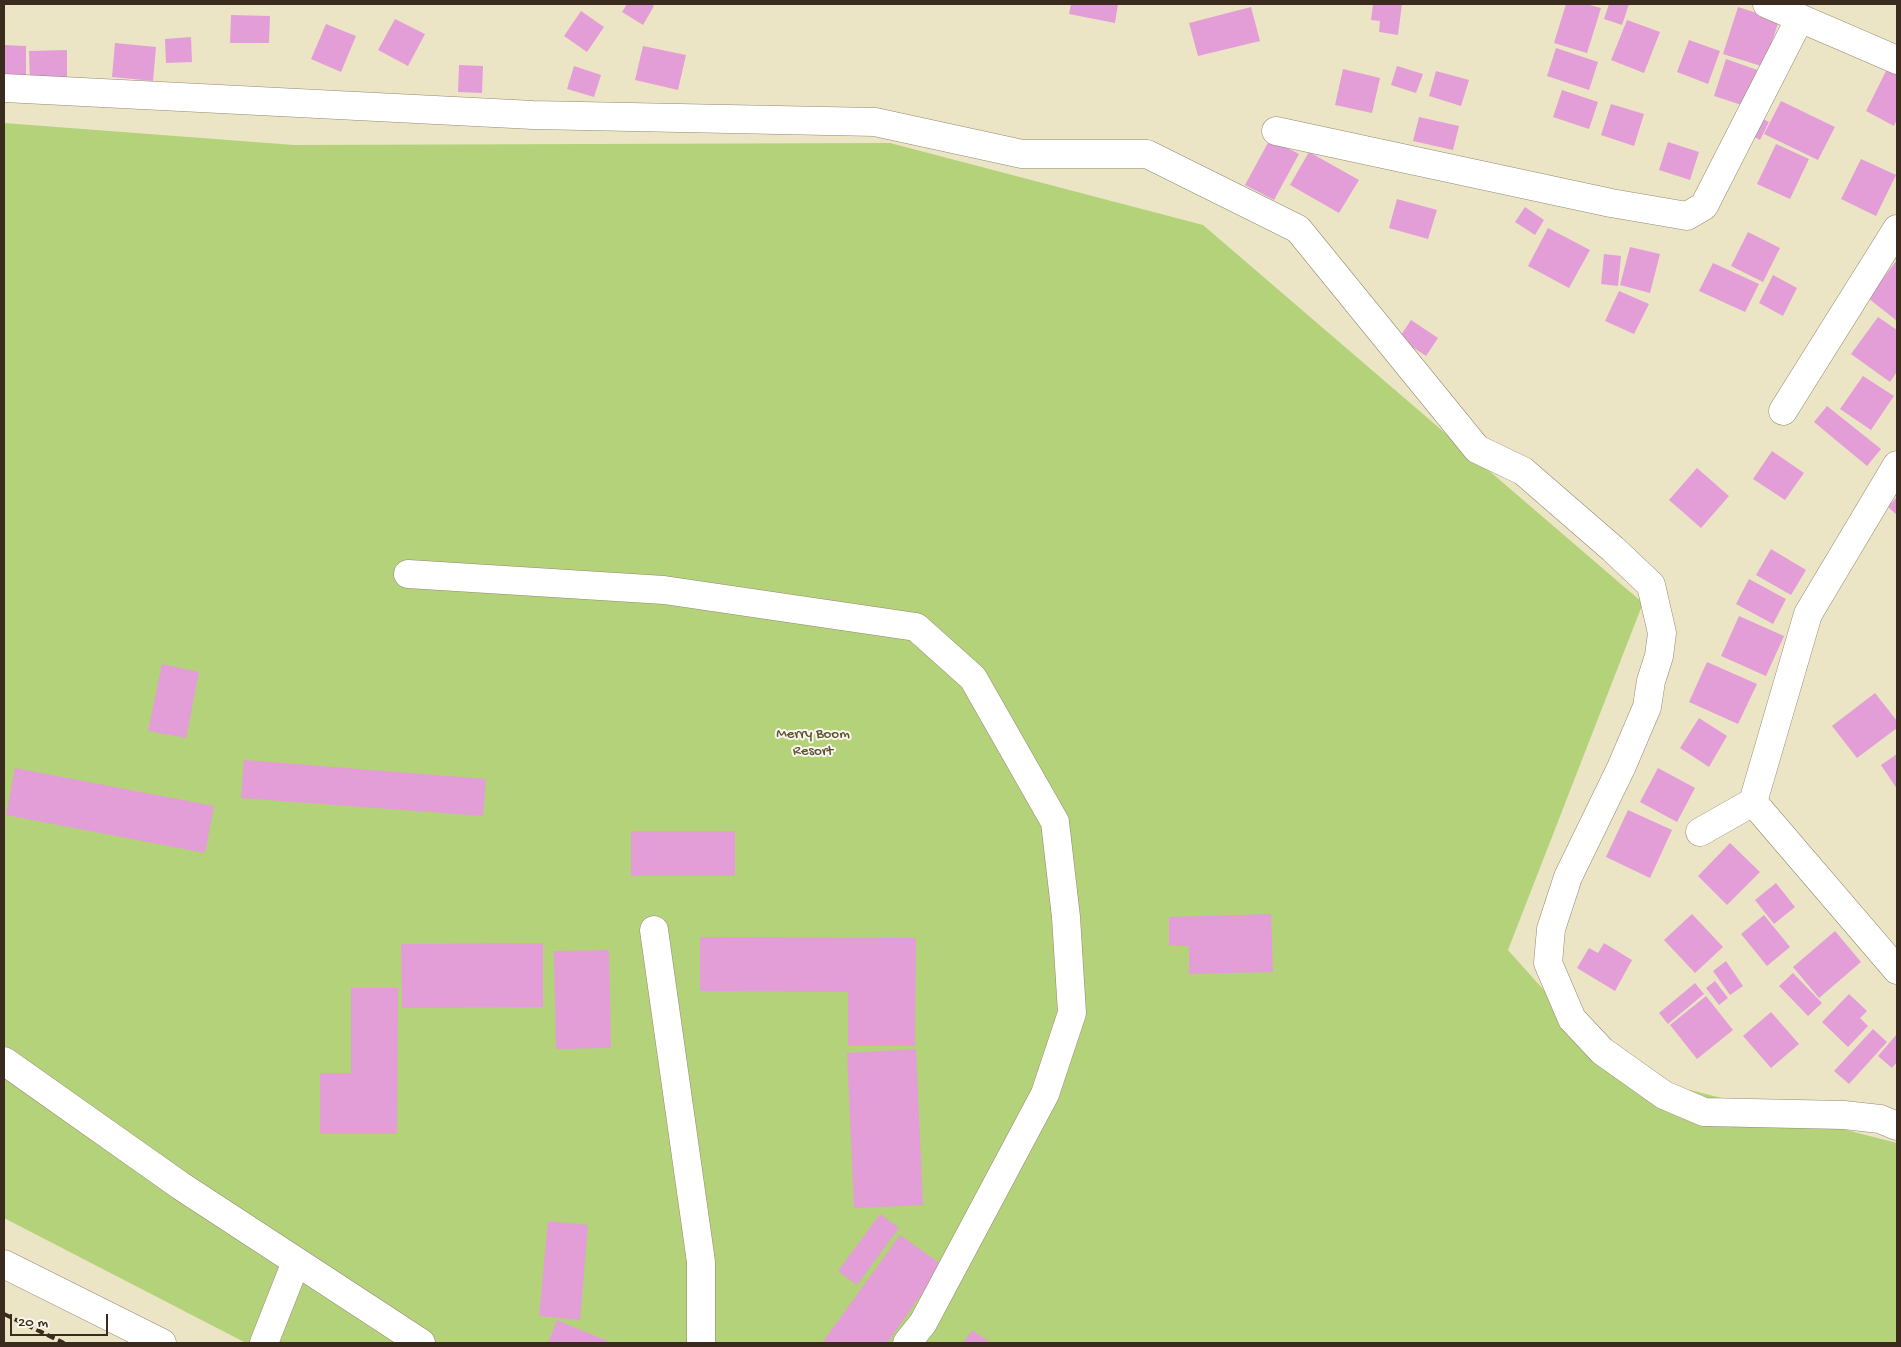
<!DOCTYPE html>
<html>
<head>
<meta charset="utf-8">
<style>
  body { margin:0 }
  #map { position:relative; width:1901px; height:1347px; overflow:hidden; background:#ebe5c6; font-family:"Gochi Hand",sans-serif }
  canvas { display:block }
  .frame { position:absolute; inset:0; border:5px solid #3b2a1e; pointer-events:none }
  .scale { position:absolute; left:10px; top:1314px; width:98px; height:22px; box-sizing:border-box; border:2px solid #3b2a1e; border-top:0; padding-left:6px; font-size:15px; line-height:18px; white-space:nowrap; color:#3b2a1e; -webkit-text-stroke:4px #fbf7ec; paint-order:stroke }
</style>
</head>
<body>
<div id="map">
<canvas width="1901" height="1347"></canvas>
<div class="frame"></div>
<div class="scale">20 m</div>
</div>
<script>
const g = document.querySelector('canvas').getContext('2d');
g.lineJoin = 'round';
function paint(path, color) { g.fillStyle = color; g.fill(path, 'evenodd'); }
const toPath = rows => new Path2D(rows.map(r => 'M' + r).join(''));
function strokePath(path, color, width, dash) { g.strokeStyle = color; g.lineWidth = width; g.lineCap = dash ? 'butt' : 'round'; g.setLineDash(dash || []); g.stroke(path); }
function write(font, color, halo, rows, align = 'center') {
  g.font = font + ' "Gochi Hand",sans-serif'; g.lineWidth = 4; g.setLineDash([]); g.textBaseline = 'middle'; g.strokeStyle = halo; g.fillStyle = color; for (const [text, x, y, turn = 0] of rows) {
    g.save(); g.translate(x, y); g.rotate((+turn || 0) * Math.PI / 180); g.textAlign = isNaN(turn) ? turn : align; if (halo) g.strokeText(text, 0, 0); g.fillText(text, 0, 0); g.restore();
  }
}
paint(toPath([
  [4,123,294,145,890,143,1203,225,1643,603,1508,950,1616,1071,1897,1143,1897,1343,246,1343,4,1218]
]), '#b4d279');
paint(toPath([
  [627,4,651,4,654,6,643,25,622,12],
  [1071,4,1118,4,1115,23,1069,14],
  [1373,4,1402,4,1398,35,1379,32,1380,21,1371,20],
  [1566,4,1586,4,1601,8,1587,53,1554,43],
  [1609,4,1629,4,1622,25,1604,19],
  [1251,7,1260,41,1198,56,1189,23],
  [1738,7,1779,20,1764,67,1723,54],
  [581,11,604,27,587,52,564,36],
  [231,15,270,16,269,43,230,43],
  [395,19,425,34,408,66,378,50],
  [1627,20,1660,32,1644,73,1611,60],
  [326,24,356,36,341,72,311,59],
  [191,37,192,62,166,63,165,39],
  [1689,40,1720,51,1708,84,1677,72],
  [115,43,156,47,153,81,112,77],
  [4,45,26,46,26,75,4,75],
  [643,46,686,55,678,90,635,80],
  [1556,48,1598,62,1589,90,1547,76],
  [67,50,67,82,30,82,29,51],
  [1726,59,1763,72,1751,108,1714,96],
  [459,65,483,66,482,93,458,92],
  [1889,65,1897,69,1897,119,1894,126,1866,111],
  [574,66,601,75,594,97,567,89],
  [1397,66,1423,74,1416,93,1391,85],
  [1343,69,1380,78,1372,113,1335,105],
  [1436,71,1469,80,1461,106,1429,96],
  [1562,90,1598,102,1589,129,1553,117],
  [1781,101,1835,127,1818,160,1764,134],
  [1611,104,1644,114,1634,146,1601,135],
  [1757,116,1769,122,1760,140,1749,134],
  [1419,117,1459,126,1453,150,1413,141],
  [1270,139,1299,154,1274,200,1245,185],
  [1668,142,1699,152,1690,180,1659,170],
  [1776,144,1809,159,1790,199,1757,184],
  [1309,152,1359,180,1339,213,1290,185],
  [1861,159,1896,175,1876,216,1841,199],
  [1397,199,1437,210,1428,239,1389,228],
  [1525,207,1544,220,1535,235,1515,222],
  [1548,228,1590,250,1569,288,1528,266],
  [1748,232,1780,248,1763,282,1731,266],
  [1630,247,1660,254,1650,293,1620,285],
  [1604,254,1621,256,1618,286,1601,284],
  [1897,260,1897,321,1868,298],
  [1713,263,1759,284,1745,312,1699,291],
  [1773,275,1797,288,1783,316,1759,303],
  [1619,291,1649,304,1634,334,1605,321],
  [1878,317,1897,330,1897,372,1890,382,1851,354],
  [1411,320,1438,338,1426,356,1399,338],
  [1863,376,1894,396,1871,430,1840,409],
  [1827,406,1881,449,1867,466,1814,422],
  [1772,451,1804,473,1785,500,1753,479],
  [1697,468,1729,496,1701,528,1669,500],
  [1897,497,1897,515,1888,507],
  [1771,549,1806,570,1791,595,1756,575],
  [1749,579,1786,599,1773,624,1736,604],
  [1739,616,1784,636,1766,676,1721,656],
  [1707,662,1757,684,1738,724,1689,702],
  [162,664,199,672,186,738,148,731],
  [1875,693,1897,721,1897,728,1857,758,1832,726],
  [1699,718,1727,736,1709,767,1680,748],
  [1897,754,1897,789,1881,765],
  [244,760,486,779,483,816,241,798],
  [15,768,214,806,205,853,6,815],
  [1658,768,1695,788,1677,822,1640,802],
  [1628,810,1672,830,1650,878,1606,857],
  [631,831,735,831,735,876,631,876],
  [1730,843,1760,872,1727,905,1698,876],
  [1776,883,1795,907,1774,924,1755,900],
  [1271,914,1273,972,1189,974,1189,946,1169,946,1169,917],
  [1692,914,1723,947,1695,973,1664,940],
  [1764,915,1790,947,1767,966,1741,934],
  [1835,931,1861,962,1819,998,1793,967],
  [700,937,916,938,915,1046,848,1046,848,992,700,991],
  [543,943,543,1007,402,1008,401,944],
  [1604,943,1632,960,1615,991,1577,968,1589,948,1598,953],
  [609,950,611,1048,556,1049,554,951],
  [1726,961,1743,986,1730,995,1713,971],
  [1793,973,1822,1003,1808,1016,1779,986],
  [1715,981,1728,998,1719,1005,1706,988],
  [1695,983,1704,994,1668,1024,1659,1013],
  [351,988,398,988,397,1134,320,1134,320,1073,351,1073],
  [1849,994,1867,1011,1860,1018,1868,1026,1848,1047,1822,1022],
  [1706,996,1733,1030,1697,1059,1670,1025],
  [1771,1012,1799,1044,1771,1068,1743,1036],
  [1873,1029,1887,1042,1849,1084,1834,1071],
  [1897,1034,1897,1062,1892,1068,1878,1056],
  [916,1049,923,1205,854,1208,847,1053],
  [880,1214,899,1228,857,1285,838,1271],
  [548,1221,588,1225,580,1320,539,1316],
  [900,1235,942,1265,887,1343,822,1343],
  [557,1320,612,1343,548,1343],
  [972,1330,991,1343,963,1343]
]), '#e39ed7');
const minor = toPath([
  [1767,4,1897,60],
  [4,88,533,115,875,122,1022,154,1147,154,1298,229,1477,449,1523,471,1613,549,1651,585,1662,633,1659,656,1651,681,1647,707,1621,768,1568,877,1551,929,1548,963,1572,1019,1602,1051,1664,1095,1704,1112,1844,1115,1880,1119,1897,1126],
  [1276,131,1611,203,1687,216,1704,206,1800,18],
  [1783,411,1897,229],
  [408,574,664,590,916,627,973,678,1055,822,1066,917,1072,1013,1045,1094,923,1323,907,1343],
  [1753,802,1897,970],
  [1700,832,1753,802,1808,614,1897,465],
  [654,930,701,1262,701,1343],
  [4,1061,181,1186,421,1343],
  [4,1264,162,1343],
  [264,1343,296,1262]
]);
strokePath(minor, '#938872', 29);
strokePath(minor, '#fff', 28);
strokePath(toPath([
  [4,1314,64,1343]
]), '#3b2a1e', 4, [8, 4]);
write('15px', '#595435', '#fbf7ec', [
  ["Merry Boom",813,735],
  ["Resort",813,752]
]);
</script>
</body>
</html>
